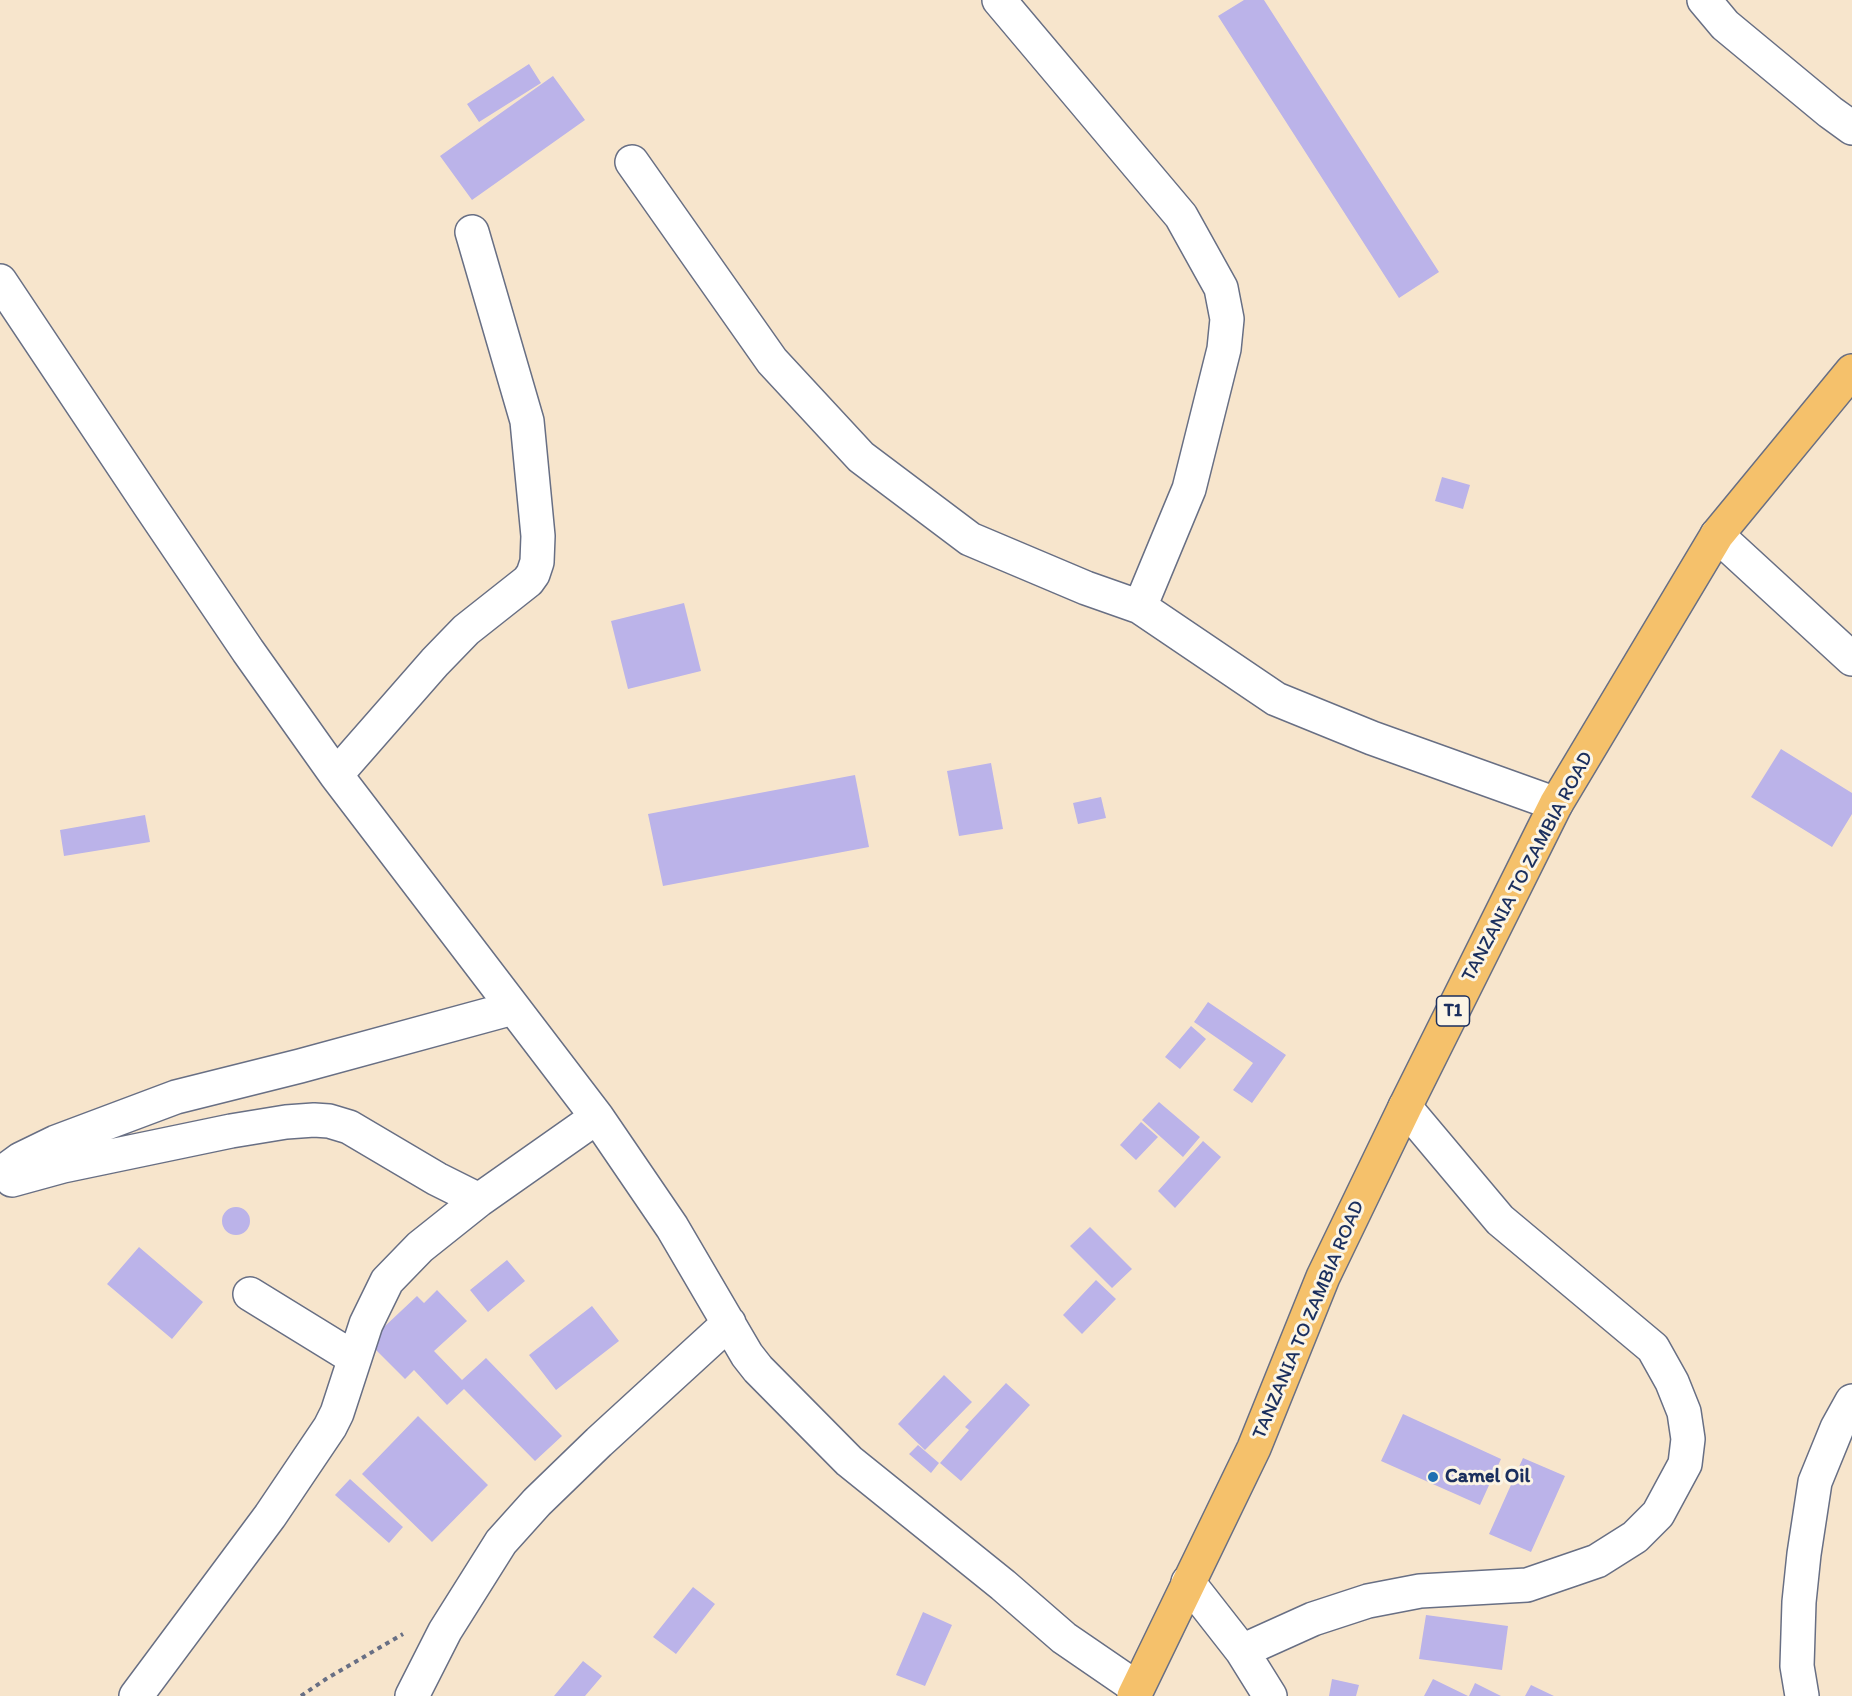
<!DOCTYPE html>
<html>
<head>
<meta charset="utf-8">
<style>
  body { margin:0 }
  canvas { display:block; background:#f7e5cc }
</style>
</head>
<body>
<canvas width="1852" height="1696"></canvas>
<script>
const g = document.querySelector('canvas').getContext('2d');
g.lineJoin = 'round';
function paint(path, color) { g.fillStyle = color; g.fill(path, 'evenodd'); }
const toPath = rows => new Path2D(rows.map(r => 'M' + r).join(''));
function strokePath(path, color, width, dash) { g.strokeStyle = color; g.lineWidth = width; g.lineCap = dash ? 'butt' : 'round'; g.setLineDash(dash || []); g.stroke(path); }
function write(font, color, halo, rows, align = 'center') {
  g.font = font + ' Itim,sans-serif'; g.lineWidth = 6; g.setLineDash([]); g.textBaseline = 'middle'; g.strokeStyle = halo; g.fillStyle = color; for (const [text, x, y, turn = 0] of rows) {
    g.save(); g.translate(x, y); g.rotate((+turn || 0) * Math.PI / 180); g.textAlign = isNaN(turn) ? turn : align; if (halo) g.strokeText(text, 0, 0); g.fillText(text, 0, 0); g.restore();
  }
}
paint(toPath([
  [1244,0,1264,0,1439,272,1399,298,1218,16],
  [529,64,541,83,479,122,467,104],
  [553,76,585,120,472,200,440,156],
  [1442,477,1470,485,1463,509,1435,501],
  [684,603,701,671,628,689,611,621],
  [1781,749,1852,793,1852,814,1832,847,1751,797],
  [991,763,1003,829,959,836,947,771],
  [855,775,869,847,663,886,648,814],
  [1101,797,1106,818,1078,824,1073,803],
  [145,815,150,842,64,856,60,830],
  [1208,1002,1286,1055,1252,1103,1233,1090,1253,1063,1194,1022],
  [1191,1026,1206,1039,1180,1069,1165,1057],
  [1159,1102,1200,1137,1183,1157,1142,1120],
  [1141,1122,1158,1137,1136,1160,1120,1145],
  [1203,1141,1221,1157,1175,1208,1158,1191],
  '222 1221a14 14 0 1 1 28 0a14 14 0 1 1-28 0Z',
  [1090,1227,1132,1269,1112,1288,1070,1246],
  [139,1247,203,1302,172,1339,107,1284],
  [507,1260,525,1281,488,1312,470,1290],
  [1096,1280,1116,1299,1082,1334,1063,1315],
  [437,1290,467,1321,434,1351,462,1380,486,1358,562,1436,535,1461,464,1389,447,1405,414,1370,405,1379,368,1342,417,1296,424,1303],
  [592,1306,619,1341,556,1390,529,1355],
  [944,1375,972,1402,925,1450,898,1424],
  [1006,1383,1030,1405,961,1481,940,1463,969,1430,965,1427],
  [1403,1414,1501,1459,1480,1505,1381,1461],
  [418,1416,488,1485,432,1542,362,1474],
  [918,1445,939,1463,931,1473,909,1454],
  [1523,1458,1565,1476,1531,1552,1489,1534],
  [350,1479,403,1527,389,1543,335,1495],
  [693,1587,715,1604,676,1654,653,1637],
  [923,1612,952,1625,925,1686,896,1675],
  [1426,1615,1508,1626,1502,1670,1419,1659],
  [583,1661,602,1676,585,1696,554,1696],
  [1332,1679,1359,1685,1356,1696,1329,1696],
  [1433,1679,1468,1696,1424,1696],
  [1475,1683,1501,1696,1469,1696],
  [1531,1685,1554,1696,1525,1696]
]), '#bbb3e9');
const minor = toPath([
  [999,0,1181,216,1221,288,1227,319,1224,349,1189,489,1140,607],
  [1704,0,1725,25,1830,112,1852,128],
  [632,162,772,361,861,457,970,539,1086,588,1140,607,1276,699,1372,738,1556,804],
  [0,281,150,506,248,651,336,775,597,1117,672,1227,747,1355,758,1369,849,1461,1003,1585,1064,1638,1137,1688],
  [1717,535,1852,659],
  [336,775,435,662,466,630,528,581,533,574,537,562,538,536,527,421,472,232],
  [0,1174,21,1159,56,1142,176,1097,300,1066,513,1008],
  [12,1180,63,1166,231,1131,286,1122,314,1120,329,1121,349,1127,437,1179,479,1200],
  [250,1294,354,1358],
  [1188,1582,1242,1651,1270,1696],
  [1242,1651,1313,1619,1368,1601,1420,1591,1527,1585,1597,1561,1635,1537,1658,1514,1685,1464,1688,1439,1684,1412,1672,1382,1653,1348,1500,1220,1405,1107],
  [136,1696,270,1516,330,1427,337,1413,366,1324,387,1281,420,1247,479,1200,597,1117],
  [412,1696,445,1631,501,1542,537,1502,599,1442,729,1323],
  [1802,1696,1797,1666,1799,1602,1804,1554,1815,1482,1837,1428,1852,1401]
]);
const highway = toPath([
  [1134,1696,1254,1448,1323,1277,1405,1107,1556,804,1717,535,1852,371]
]);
strokePath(minor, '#686f84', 36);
strokePath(highway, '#686f84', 36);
strokePath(toPath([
  [301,1696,326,1679,403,1634]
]), '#686f84', 4, [4.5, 4.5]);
strokePath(minor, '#fff', 33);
strokePath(highway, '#f5c16b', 33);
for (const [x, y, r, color] of [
  [1433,1477,6,"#1f6fb2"]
]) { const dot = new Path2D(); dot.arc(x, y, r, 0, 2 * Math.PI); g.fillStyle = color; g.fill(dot); strokePath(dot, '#fcf5e5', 2); }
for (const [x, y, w] of [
  [1453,1011,33]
]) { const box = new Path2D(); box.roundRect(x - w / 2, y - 15, w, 30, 4.5); g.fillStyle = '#fcf5e5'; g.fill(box); strokePath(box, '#1b2f5e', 1.5); }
write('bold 18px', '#1b2f5e', null, [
  ["T1",1453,1011]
]);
write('20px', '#1b2f5e', '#fcf5e5', [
  ["TANZANIA TO ZAMBIA ROAD",1528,867,-62],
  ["TANZANIA TO ZAMBIA ROAD",1309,1320,-67]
]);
write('bold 20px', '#1b2f5e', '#fcf5e5', [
  ["Camel Oil",1445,1477]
], 'left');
</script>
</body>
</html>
